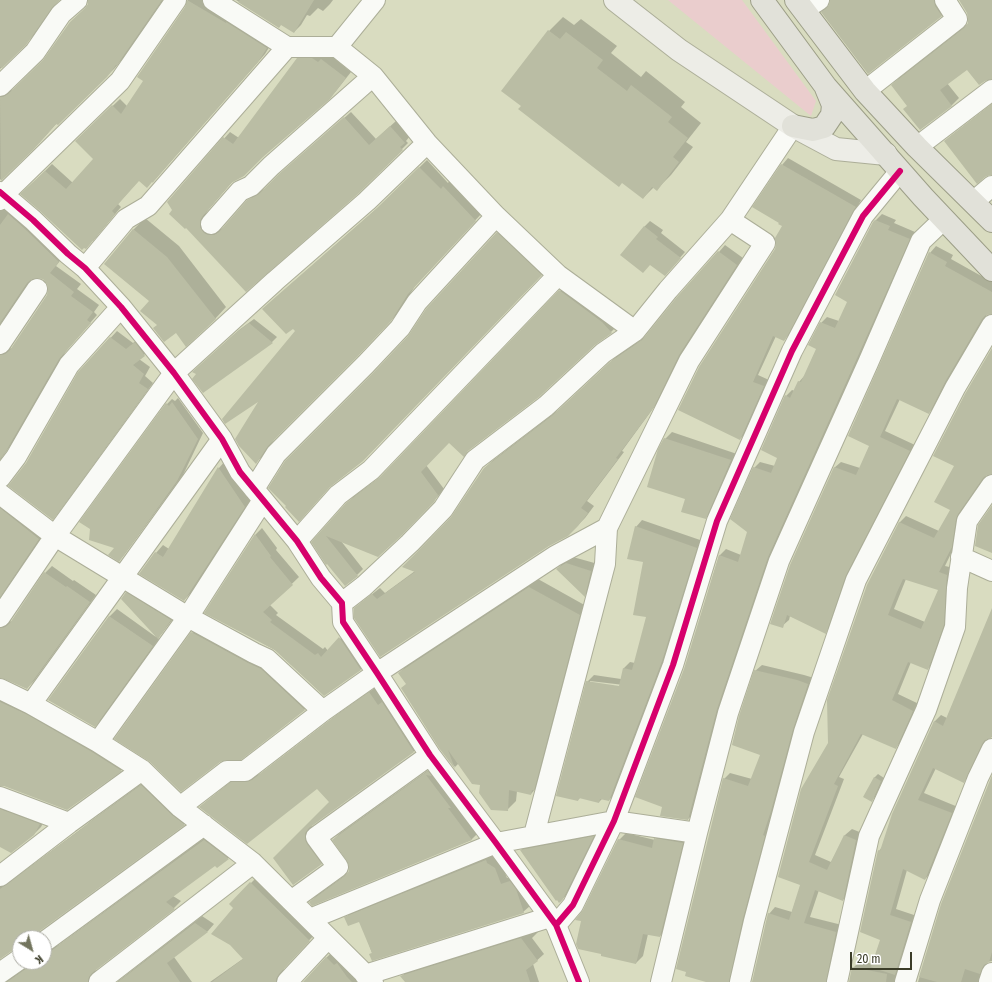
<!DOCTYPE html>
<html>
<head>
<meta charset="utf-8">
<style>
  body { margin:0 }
  #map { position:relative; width:992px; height:982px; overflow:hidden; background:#d9dcc0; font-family:"Fira Sans Condensed",sans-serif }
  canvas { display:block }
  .north { position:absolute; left:12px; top:930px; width:40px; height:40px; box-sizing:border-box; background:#fff; border:1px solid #b1b1a9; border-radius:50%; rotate:143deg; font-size:11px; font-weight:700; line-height:16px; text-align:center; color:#3c3d29 }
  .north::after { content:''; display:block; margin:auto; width:14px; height:18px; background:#73755e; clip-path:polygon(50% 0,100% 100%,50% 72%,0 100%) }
  .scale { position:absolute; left:850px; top:952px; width:62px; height:18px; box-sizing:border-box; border:2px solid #3c3d29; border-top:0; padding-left:5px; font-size:12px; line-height:14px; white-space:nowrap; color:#3c3d29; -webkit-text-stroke:3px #fff; paint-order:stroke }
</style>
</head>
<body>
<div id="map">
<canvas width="992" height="982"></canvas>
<div class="north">K</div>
<div class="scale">20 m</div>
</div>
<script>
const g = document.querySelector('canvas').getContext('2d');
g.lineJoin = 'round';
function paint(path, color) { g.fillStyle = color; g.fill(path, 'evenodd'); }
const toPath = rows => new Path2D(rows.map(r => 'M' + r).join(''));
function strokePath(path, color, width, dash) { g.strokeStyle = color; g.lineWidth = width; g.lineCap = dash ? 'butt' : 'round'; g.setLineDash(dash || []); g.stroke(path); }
paint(toPath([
  [668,0,742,0,816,101,811,116]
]), '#eacdcd');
paint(toPath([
  [0,0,58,0,33,36,0,69],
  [89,0,163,0,124,57,114,69,58,124,57,123,40,142,0,180,0,88,4,90,10,91,16,88,44,60,87,7,89,4],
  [188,0,211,0,273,41,265,54,159,175,153,182,139,180,118,204,121,207,93,241,22,194,52,164,73,183,94,159,76,141,120,99,127,106,144,81,187,7],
  [236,0,333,0,330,4,323,11,318,8,310,16,307,15,301,25,294,32,281,24,279,27],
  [831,0,942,0,948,9,941,16],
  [960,0,992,0,992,78,967,68,947,83,959,98,952,105,920,129,908,105,892,85,899,78,968,24,968,13],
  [563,17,574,25,581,19,617,46,611,53,641,77,646,71,685,102,681,107,701,123,686,142,693,147,671,175,657,189,654,187,643,198,523,106,549,31],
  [303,53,328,53,351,72,336,91,232,182,208,210,205,215,206,221,215,230,221,229,225,227,254,195,266,188,286,169,351,112,376,139,396,121,410,136,406,141,408,143,359,192,246,290,174,210,168,202,230,132,239,138,297,59],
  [992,104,992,174,945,141,952,135],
  [788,158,861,200,793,329,790,334,783,340,776,336,758,375,769,380,746,433,740,439,776,249,783,226,780,223,754,207,782,165],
  [427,160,448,183,450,180,482,213,415,286,398,313,365,348,275,438,263,456,256,462,261,399,297,331,263,309,383,203],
  [0,202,65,254,56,266,81,284,77,289,99,305,94,312,97,315,66,351,13,442,0,460,0,346,7,349,13,348,48,296,49,289,48,283,44,279,37,277,32,278,0,325],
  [882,214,896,220,894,223,915,232,864,351,695,813,688,819,685,669,719,556,726,549,741,555,748,531,754,468,760,462,775,466,778,458,786,396,792,390,795,391,799,382,805,375,817,348,821,323,827,317,839,321,848,302,873,223],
  [145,218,179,246,226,307,215,319,176,332,158,324,150,301,105,264,134,229],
  [650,221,663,230,661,233,685,252,670,269,622,255,645,226],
  [504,227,548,268,370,453,409,337],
  [725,245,743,258,686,347,660,399,622,451,624,452,587,501,594,506,585,518,578,525,355,609,362,602,380,588,385,593,415,571,452,518,484,469,492,461,561,408,618,355,647,336],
  [936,246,953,255,951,259,992,282,992,313,987,314,951,375,935,407,928,413,900,399,885,431,915,445,831,626,825,632,790,616,789,620,782,626,834,468,841,462,860,468,870,445,930,253],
  [566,285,617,326,611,332,449,441,426,465,444,489,440,494,408,527,341,541,363,569,357,575,313,542,353,497,386,473],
  [254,319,277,337,272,342,203,391,197,374,199,367,239,330],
  [117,331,133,343,141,337,151,349,139,359,150,367,145,376,153,383,59,512,53,518,27,463,79,372],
  [992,350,992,473,987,474,964,507,962,512,958,539,945,566,954,568,950,617,934,663,927,669,911,662,898,694,919,704,902,741,896,747,863,734,839,777,844,779,815,855,831,862,845,835,852,829,862,833,849,893,843,900,819,890,810,917,842,925,835,982,753,982,769,914,775,907,792,912,801,884,829,743,899,523,906,516,939,531,951,510,956,466],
  [906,579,939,589,925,622,894,609],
  [178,398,203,433,183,475,124,555,119,560,116,548,91,529,81,522,167,404,172,399,175,401],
  [672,432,737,454,712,511,705,518,686,498,665,439],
  [225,461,252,499,191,593,184,600,156,553,163,545,169,549,219,468],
  [0,496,46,531,0,598],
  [642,520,703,541,668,654,615,794,609,800,603,798,599,802,581,797,578,800,587,682,594,675,621,679,624,668,630,662,635,663,648,617,644,562,636,527],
  [590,681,624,685,623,687,590,683],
  [262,528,277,548,276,550,299,577,270,605,278,613,276,615,323,649,325,647,328,651,347,632,367,663,361,669,324,695,275,650,206,612,256,534],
  [573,557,598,564,591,589,585,595,557,569,564,562],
  [52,566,73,581,74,580,96,595,34,681,27,688,0,677,0,619,7,622,13,621,45,573],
  [538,579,588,607,539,785,531,794,517,791,516,801,507,810,459,763,455,767,440,748,407,683,399,673,408,664],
  [132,588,176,615,163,632,158,638,159,639,102,719,95,726,49,700,110,616,117,609,156,637,126,593],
  [992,610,992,737,987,738,970,775,964,781,936,768,924,793,958,807,932,872,925,879,907,870,896,909,917,916,902,982,850,982,853,968,860,961,873,964,882,939,879,851,882,847,934,722,941,715,947,718],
  [198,626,255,657,311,703,305,709,241,758,149,760,116,739,192,633],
  [762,665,804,675,814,678,734,982,710,982,724,779,730,773,752,779,761,754,755,671],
  [376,687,420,745,414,751,312,824,311,832,328,857,321,864,275,859,330,802,317,787,200,807,207,801,238,776,252,776,260,774,338,714],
  [0,691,128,763,121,770,67,809,4,785,0,785],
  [434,766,477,834,471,840,310,902,316,896,350,872,350,865,333,840,339,834],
  [878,774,884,778,875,797,872,800,874,778],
  [992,778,992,961,987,962,984,971,986,982,918,982,942,904],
  [148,779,191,817,184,824,40,929,39,935,40,938,20,938,20,947,13,948,0,958,0,879,4,885,15,878,85,826,91,821],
  [0,799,46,817,41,827,34,834,0,846],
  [599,830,570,891,560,902,521,850,528,844],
  [662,832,689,836,667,929,660,936,648,934,643,956,636,963,584,911,619,840,626,833,655,840],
  [211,833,235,852,217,867,215,864,173,896,181,901,174,908,96,969,94,976,97,982,0,982,14,976,31,964,32,962,44,962,44,944,53,947,59,945],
  [492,854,493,857,501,862,507,878,516,875,530,906,523,912,370,954,372,953,360,920,346,918,352,911],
  [258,876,316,933,285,966,283,971,283,978,285,982,210,982,244,958,235,908,230,904],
  [202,916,214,924,208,931,174,957,192,982,117,982],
  [538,929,539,931,532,938,544,954,533,964,539,982,406,982,402,976,408,970],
  [334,950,362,982,304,982,327,957]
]), '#0003');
paint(toPath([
  [0,0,60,0,52,8,26,45,2,68,0,67],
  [88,0,162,0,117,65,116,65,107,77,58,125,56,124,33,150,1,181,0,97,3,97,8,94,43,60,70,22,85,8,88,4],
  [187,0,226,23,226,22,267,48,258,62,152,183,152,182,147,188,139,181,112,211,115,214,86,249,84,248,82,250,40,211,20,194,45,171,66,189,93,159,75,141,112,105,121,114,143,81,137,77,185,7],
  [240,0,314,0,294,33,281,25,279,28,238,2],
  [830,0,934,0,935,6,942,16,868,74,821,12,829,5],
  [959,0,992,0,992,79,985,81,979,85,967,70,940,90,952,106,920,130,903,109,907,106,891,85,964,28,968,23,968,18,967,13],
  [548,30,560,39,566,32,603,60,597,68,627,91,631,85,672,117,668,122,688,138,673,157,679,162,657,191,652,187,643,199,622,183,619,187,518,109,521,106,501,91],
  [297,58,312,58,318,62,321,59,346,78,330,99,263,157,244,176,231,183,202,217,200,221,200,227,204,233,208,235,214,235,219,232,247,200,259,194,279,174,344,117,369,145,390,126,405,143,400,147,403,150,359,193,246,292,186,228,185,229,169,214,172,210,167,202,223,137,233,144],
  [992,104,992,175,990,175,985,177,977,184,944,141],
  [781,164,856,207,853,211,787,337,784,341,773,336,753,382,764,386,740,440,678,410,699,367,775,249,776,244,775,238,782,226,778,224,779,223,752,207],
  [419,167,441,189,443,186,476,221,408,294,391,321,358,356,268,446,256,464,239,446,235,439,258,402,225,424,222,419,295,331,293,329,286,334,262,309,375,210],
  [8,214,25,229,59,262,50,273,74,292,71,296,93,312,87,320,91,323,59,359,6,451,0,459,0,355,5,354,10,350,47,295,48,289,47,284,43,279,37,278,32,279,27,283,0,323,0,225],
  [875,220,890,226,888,230,910,239,857,358,768,557,717,709,688,820,660,816,662,807,635,797,684,669,719,555,738,562,747,532,730,519,753,467,771,473,777,458,761,450,785,395,790,398,798,381,801,382,816,349,808,345,820,322,835,328,847,302,835,295,873,222],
  [644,226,658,237,656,239,681,258,665,276,650,265,643,273,620,255],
  [133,229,167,257,216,319,186,347,176,333,164,342,153,328,157,325,140,311,149,301,104,264],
  [497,232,542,275,363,461,330,487,299,522,285,507,286,506,268,488,285,461,374,372,408,336,426,309],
  [718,251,737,265,679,355,654,407,616,458,618,459,581,508,588,513,578,526,568,536,549,546,380,657,354,618,354,608,372,594,377,599,415,572,402,567,418,551,451,517,484,468,553,415,610,362,642,340,677,297],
  [929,252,947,262,945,266,992,292,992,314,986,315,982,319,945,382,929,414,897,399,880,437,910,451,846,575,826,634,787,615,783,628,770,624,790,565,834,467,856,475,869,446,848,436],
  [559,290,602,322,612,333,595,345,539,397,468,451,464,457,449,443,421,472,438,495,434,502,402,535,378,557,326,536,358,576,345,586,327,564,326,565,311,542,346,503,379,478],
  [249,323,273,343,203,393,192,379,196,374,192,372,233,335],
  [110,337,126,349,135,342,145,356,133,365,144,374,139,383,148,389,53,520,8,486,26,463,78,372],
  [992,348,992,474,987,475,983,478,958,514,956,519,952,547,939,572,947,575,946,587,944,625,928,670,908,662,892,700,913,711,896,749,861,734,834,784,838,786,809,862,827,870,844,835,856,840,843,901,815,890,804,923,836,932,826,982,752,982,768,913,789,920,800,885,778,877,801,789,828,743,827,700,867,585,899,522,934,538,950,510,934,502,954,466,933,456,965,394],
  [903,579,938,590,921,629,888,615,897,592],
  [172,402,198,439,177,481,119,562,108,555,114,548,89,540,90,529,79,522,166,403,169,406],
  [664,438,731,460,706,519,681,512,685,499,647,487,658,449],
  [218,467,245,507,184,601,139,574,155,552,163,557],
  [992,505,992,553,975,546,978,525],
  [0,508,39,539,0,597],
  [635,526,697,548,662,661,609,801,600,799,599,803,579,798,578,801,556,796,586,681,619,686,623,668,632,670,646,617,633,615,643,562,627,559],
  [255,534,271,556,270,557,293,585,263,612,272,620,270,622,315,655,318,653,321,657,339,637,361,670,324,696,275,650,204,613],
  [566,563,591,571,585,597,556,569],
  [44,572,66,587,67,586,90,602,27,689,5,679,0,678,0,628,5,627,10,623],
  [529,587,580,615,534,791,532,790,531,795,509,790,508,811,491,810,479,793,480,785,472,784,448,750,455,769,439,748,401,688,406,684,398,673],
  [126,592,171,620,158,639,121,599],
  [992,608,992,736,991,738,985,740,982,744,964,783,933,768,918,800,952,813,925,880,903,869,890,915,911,922,895,975,871,967,880,940,860,932,878,850,880,851,892,814,934,721,943,726],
  [109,616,153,646,95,727,48,700],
  [191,632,248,663,261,669,305,710,241,760,227,760,220,762,181,792,150,762,114,739],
  [754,670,797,680,808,684,793,729,771,811,763,835,765,836,743,918,729,982,706,982,685,976,686,972,676,969,723,778,748,786,760,755,732,745,739,716],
  [369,692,378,705,382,702,414,752,309,828,305,833,305,839,307,844,322,864,293,885,273,858,329,802,317,789,247,844,199,807,231,782,245,782,252,780,330,720],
  [0,702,26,714,92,752,122,771,67,810,4,786,0,786],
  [428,771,432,776,426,775,451,808,448,808,472,840,312,906,309,902,345,876,349,871,349,865,347,861,332,840],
  [992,775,992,952,989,962,984,965,980,974,965,969,961,982,937,982,919,977,941,904],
  [874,777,881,781,872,802,863,797],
  [141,785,172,815,185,825,37,933,33,938,20,938,20,948,13,950,0,959,0,889,83,828,82,828],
  [0,809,40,824,34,835,11,853,0,847],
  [594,836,563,899,559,903,557,900,556,901,520,850],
  [654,838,683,843,660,937,643,934,636,964,601,956,601,954,578,949,576,944,581,921,575,920,583,910,618,839,652,848],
  [204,840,229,859,217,868,215,866,166,902,175,909,92,973,89,977,88,982,7,982,27,968,30,964,31,962,44,962,44,953,51,951],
  [486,860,487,863,495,868,501,884,510,881,516,889,524,913,372,961,369,954,372,953,359,922,348,926,344,917],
  [250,882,310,941,279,974,276,979,276,982,212,982,243,959,230,945,211,934,233,908,229,904],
  [195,923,208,932,167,963,180,982,118,982],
  [521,938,538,961,526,970,530,982,405,982,400,976],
  [326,957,334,965,337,963,347,977,352,982,303,982],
  [852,967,887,974,886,982,849,982]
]), '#babda4');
const street = toPath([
  [213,0,287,47],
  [804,10,819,0],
  [337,47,373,76,427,143,496,216,558,275,635,331],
  [0,86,35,52,61,14,77,0],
  [865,91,957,19,945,0],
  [917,147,992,90],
  [0,192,33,220,68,254,85,268,121,307,174,373,222,439,240,472,297,541,321,578,342,603,343,622,377,673,430,755,496,843,556,925,579,982],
  [0,200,4,194,120,81,176,0],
  [973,202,992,186],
  [211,224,240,191,251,186,271,166,373,76],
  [85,268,126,219,148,206,287,47,337,47,375,0],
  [0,344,37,289],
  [0,478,16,457,69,365,121,307],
  [254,489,276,454,366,364,400,328,417,302,496,216],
  [0,494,55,536,188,617,254,653,267,659,323,711],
  [297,541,338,495,371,470,558,275],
  [961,557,992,571],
  [342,603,364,586,410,543,443,509,475,460,546,406,603,353,635,331,668,290,730,220,793,126],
  [0,617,55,536,174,373,275,281,367,201,427,143],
  [0,689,31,704,98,742,142,770,180,807,253,863,373,982],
  [31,704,222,439],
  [98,742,188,617,263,500],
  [0,797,69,823],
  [180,807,227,771,245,771,323,711,377,673,555,556,607,528],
  [534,835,605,564,607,528,689,361,765,243,730,220],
  [0,876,69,823,142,770],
  [291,901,338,867,316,837,430,755],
  [310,919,496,843,614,821,697,833],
  [556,925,573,905,614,821,673,665,717,521,792,351,863,216,900,171],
  [44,942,204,825],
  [0,973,20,959],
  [365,975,550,917],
  [99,982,253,863],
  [287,982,328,938],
  [661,982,697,833,728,713,779,561,868,363,921,241,944,219],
  [740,982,754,921,804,732,856,580,955,388,992,325],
  [837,982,869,836,926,710,955,627,957,588,967,521,992,485],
  [905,982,930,900,978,778,992,749],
  [989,982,992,973]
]);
const secondary = toPath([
  [615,0,679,50,793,126,836,149,886,154]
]);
const primary = toPath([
  [762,0,826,87,923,197,992,270],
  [796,0,865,91,917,147,992,221],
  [793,126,813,130,824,127,832,115,833,105,826,88]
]);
strokePath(street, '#acae98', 22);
strokePath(secondary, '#acae98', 24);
strokePath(primary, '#9c9e87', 24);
strokePath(street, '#f9faf6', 20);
strokePath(secondary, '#edede7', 22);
strokePath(primary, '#e1e1d9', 22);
strokePath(toPath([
  [0,192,33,220,68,254,85,268,121,307,174,373,222,439,240,472,297,541,321,578,342,603,343,622,377,673,430,755,496,843,556,925,579,982],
  [556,925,573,905,614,821,673,665,717,521,792,351,863,216,900,171]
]), '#d6006c', 6);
</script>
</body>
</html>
